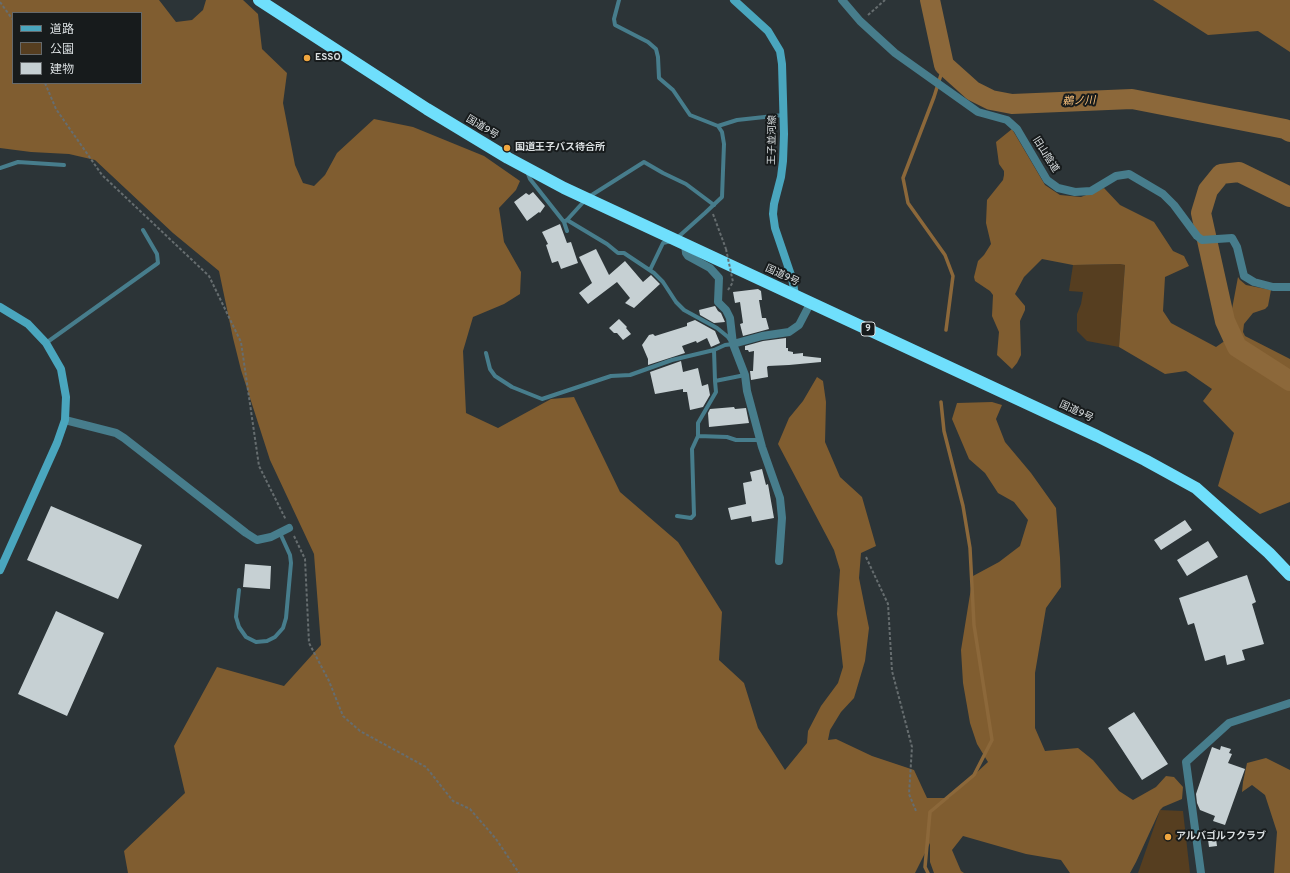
<!DOCTYPE html>
<html>
<head>
<meta charset="utf-8">
<style>
  body { margin:0 }
  #map { position:relative; width:1290px; height:873px; overflow:hidden; background:#2c3437; font-family:Overpass,"Noto Sans JP",sans-serif }
  canvas { display:block }
  .legend { position:absolute; left:12px; top:12px; width:130px; height:72px; box-sizing:border-box; background:#171b1c; border:1px solid #65696b; margin:0; padding:5px 7px; list-style:none; font-size:12px; color:#dadfe1 }
  .legend li { display:flex; align-items:center; gap:8px; height:20px }
  .legend b { width:20px; border:1px solid #65696b }
</style>
</head>
<body>
<div id="map">
<canvas width="1290" height="873"></canvas>
<ul class="legend">
<li><b style="height:5px;background:#4aa6be"></b>道路</li>
<li><b style="height:11px;background:#563e20"></b>公園</li>
<li><b style="height:11px;background:#c6d0d3"></b>建物</li>
</ul>
</div>
<script>
const g = document.querySelector('canvas').getContext('2d');
g.lineJoin = 'round';
function paint(path, color) { g.fillStyle = color; g.fill(path, 'evenodd'); }
const toPath = rows => new Path2D(rows.map(r => 'M' + r).join(''));
function strokePath(path, color, width, dash) { g.strokeStyle = color; g.lineWidth = width; g.lineCap = dash ? 'butt' : 'round'; g.setLineDash(dash || []); g.stroke(path); }
function write(font, color, halo, rows, align = 'center') {
  g.font = font + ' Overpass,"Noto Sans JP",sans-serif'; g.lineWidth = 4; g.setLineDash([]); g.textBaseline = 'middle'; g.strokeStyle = halo; g.fillStyle = color; for (const [text, x, y, turn = 0] of rows) {
    g.save(); g.translate(x, y); g.rotate((+turn || 0) * Math.PI / 180); g.textAlign = isNaN(turn) ? turn : align; if (halo) g.strokeText(text, 0, 0); g.fillText(text, 0, 0); g.restore();
  }
}
paint(toPath([
  [1120,264,1125,265,1119,347,1087,341,1077,331,1077,314,1081,304,1083,292,1069,291,1073,265],
  [1160,810,1183,811,1190,873,1138,873]
]), '#563e20');
paint(toPath([
  [0,0,159,0,176,22,192,20,203,10,206,0,243,0,258,14,262,49,287,73,283,103,295,165,303,183,314,186,325,175,337,153,374,119,413,127,484,156,520,181,516,190,499,208,504,242,521,272,520,294,504,304,473,317,463,351,466,413,498,428,551,399,574,397,620,492,678,542,722,612,719,660,744,683,758,728,785,770,807,743,808,731,821,706,838,683,843,667,837,614,840,570,834,550,778,444,789,418,803,401,817,377,823,381,826,402,825,442,840,477,862,497,876,546,861,553,859,578,869,628,865,661,854,698,841,712,830,730,828,740,836,739,872,756,914,770,927,798,949,798,988,762,977,744,970,723,963,683,961,650,973,576,999,562,1020,546,1028,520,1014,502,998,493,985,473,969,459,952,419,957,403,992,402,1002,405,996,419,1005,442,1031,473,1056,508,1060,558,1061,587,1046,608,1035,673,1035,728,1045,751,1078,748,1093,760,1119,791,1133,800,1156,787,1166,776,1174,777,1183,787,1182,799,1163,807,1160,810,1136,862,1130,873,1070,873,1061,860,1026,854,963,836,952,850,961,871,964,873,934,873,930,862,930,843,915,873,128,873,124,851,185,793,174,746,217,667,284,686,321,645,314,554,270,460,241,370,233,338,219,271,173,233,95,160,69,154,31,152,0,148],
  [13,13,141,13,141,83,13,83],
  [1153,0,1290,0,1290,52,1258,31,1208,35],
  [1012,129,1045,185,1060,195,1081,197,1104,188,1120,205,1154,222,1173,251,1184,256,1189,266,1165,277,1163,311,1171,323,1216,347,1236,333,1232,309,1238,277,1240,280,1246,285,1271,290,1268,306,1265,309,1253,313,1244,324,1243,332,1245,336,1290,359,1290,502,1260,514,1218,486,1234,433,1203,401,1212,389,1186,371,1165,374,1119,347,1125,265,1120,264,1073,265,1042,259,1024,277,1015,294,1025,306,1025,310,1020,321,1021,355,1017,363,1012,369,997,355,999,332,992,316,993,295,990,291,975,281,974,277,978,261,984,255,991,244,986,223,987,200,1003,180,1004,175,1004,171,999,164,996,142],
  [1266,758,1290,770,1290,873,1274,873,1277,832,1265,795,1252,785,1242,792,1243,782,1247,763]
]), '#805d30');
strokePath(toPath([
  [944,65,934,97,903,178,908,203,945,255,953,276,946,330],
  [928,873,925,867,930,812,974,775,992,740,974,625,970,548,963,506,944,431,941,402]
]), '#8c683a', 3.5);
strokePath(toPath([
  [930,0,944,65,973,91,991,100,1012,104,1132,99,1285,129,1290,132],
  [1290,197,1239,172,1221,174,1208,190,1201,213,1225,321,1237,347,1290,381]
]), '#8c683a', 20);
paint(toPath([
  [533,192,545,206,540,213,539,212,527,221,514,202,526,193,529,195],
  [560,224,567,243,571,242,578,263,561,269,558,261,552,263,546,245,548,244,542,232],
  [596,249,609,275,625,261,643,282,651,275,660,284,634,308,625,303,630,298,617,282,588,304,579,293,592,283,579,257],
  [758,289,761,291,762,300,759,300,762,318,766,318,769,329,743,336,740,324,743,323,740,302,735,303,733,292],
  [715,306,718,311,721,313,725,322,714,323,700,315,699,310],
  [619,319,627,327,626,328,631,334,623,340,617,333,614,333,609,328],
  [695,320,715,331,720,343,711,347,707,338,697,343,696,341,682,346,685,353,648,365,648,359,642,345,649,335,653,334,655,336,687,326,687,323],
  [786,338,786,348,788,348,788,351,793,352,793,354,803,353,803,356,821,358,821,362,789,365,768,366,767,367,768,377,751,380,750,371,753,371,754,351,749,352,748,350,745,350,745,346,763,341],
  [681,361,683,372,698,368,702,386,708,384,710,395,703,407,690,410,687,392,683,392,683,389,655,394,650,372],
  [734,407,735,409,746,408,749,423,709,427,708,413,710,409],
  [762,469,766,485,768,484,774,518,752,522,751,516,731,520,728,508,746,504,743,483,752,481,750,472],
  [51,506,142,545,118,599,27,560],
  [1185,520,1192,530,1161,550,1154,540],
  [1208,541,1218,557,1187,576,1177,560],
  [245,564,271,566,270,589,243,587],
  [1247,575,1256,602,1252,604,1264,644,1242,650,1245,660,1227,665,1225,655,1205,661,1194,623,1188,625,1179,598],
  [56,611,104,633,67,716,18,694],
  [1134,712,1168,764,1142,780,1108,728],
  [1221,746,1231,749,1229,753,1232,754,1228,763,1245,769,1225,825,1213,821,1215,816,1200,810,1197,803,1196,794,1212,747,1220,750],
  [1215,831,1217,846,1209,847,1207,832]
]), '#c6d0d3');
strokePath(toPath([
  [0,2,13,20],
  [868,15,885,0],
  [45,83,56,109,102,175,209,276,241,342,259,466,286,520],
  [713,214,726,249],
  [728,290,733,282],
  [294,536,305,559,309,643,329,681,343,716,360,731,426,767,453,801,470,809,496,839,519,873],
  [866,557,888,604,892,671,912,747,909,794,916,811]
]), '#666d6f', 2, [3, 2]);
strokePath(toPath([
  [619,0,614,19,615,25,648,42,656,49,658,57,659,78,673,90,690,115,718,126,722,132,724,144,722,197,705,213,677,238],
  [718,126,737,120,783,115],
  [0,168,18,162,64,165],
  [567,220,587,198,644,162,663,173,686,184,714,205],
  [564,222,567,231],
  [650,270,663,243,671,241],
  [46,343,158,263,157,254,143,230],
  [714,350,715,381,745,375],
  [486,353,490,369,495,376,512,387,542,399,611,376,630,375,672,360,714,350,725,345,733,344,728,337,717,328,684,310,676,302,663,282,654,273,624,253,618,253,607,244,567,220,564,222,530,179,527,171],
  [715,381,716,392,698,423,698,436,727,437,736,440,760,440],
  [677,516,691,518,694,515,692,449,698,436],
  [239,590,236,617,239,627,246,637,256,642,267,641,275,637,283,628,286,618,291,563,290,555,280,533]
]), '#477d8c', 4);
strokePath(toPath([
  [842,0,860,21,895,53,978,112,1007,120,1017,129,1047,180,1058,188,1075,192,1091,191,1116,176,1129,174,1163,194,1174,205,1197,236,1202,240,1232,238,1237,247,1244,276,1254,282,1273,287,1290,287],
  [685,244,686,253,688,256,710,268,719,278,718,302,726,310,730,318,733,344,745,375,747,391,762,447,780,498,782,518,779,561],
  [733,344,762,336,789,332,799,325,811,302],
  [65,420,116,433,124,438,246,533,257,540,271,537,289,528],
  [1201,873,1186,762,1229,723,1290,703]
]), '#477d8c', 8);
strokePath(toPath([
  [734,0,768,31,780,51,782,64,784,134,783,161,781,177,774,204,773,214,775,228,792,278,795,295],
  [0,307,28,324,46,343,61,369,66,397,65,420,57,443,0,570]
]), '#4aa6be', 8);
strokePath(toPath([
  [259,0,427,109,508,158,564,188,1097,436,1145,460,1196,488,1269,553,1290,575]
]), '#6fdffc', 12);
strokePath(toPath([
  [726,249,733,282]
]), '#666d6f', 2, [3, 2]);
for (const [x, y, r, color] of [
  [307,58,4,"#f0a63f"],
  [507,148,4,"#f0a63f"],
  [1168,837,4,"#f0a63f"]
]) { const dot = new Path2D(); dot.arc(x, y, r, 0, 2 * Math.PI); g.fillStyle = color; g.fill(dot); strokePath(dot, '#171b1c', 1.5); }
for (const [x, y, w] of [
  [868,329,14]
]) { const box = new Path2D(); box.roundRect(x - w / 2, y - 7, w, 14, 3); g.fillStyle = '#171b1c'; g.fill(box); strokePath(box, '#dadfe1', 1); }
write('bold 9px', '#dadfe1', null, [
  ["9",868,329]
]);
write('bold 10px', '#dadfe1', '#171b1c', [
  ["ESSO",315,58],
  ["国道王子バス待合所",515,148],
  ["アルバゴルフクラブ",1176,837]
], 'left');
write('10px', '#dadfe1', '#171b1c', [
  ["国道9号",482,128,31],
  ["王子並河線",773,140,-89],
  ["旧山陰道",1045,155,58],
  ["国道9号",782,276,25],
  ["国道9号",1076,412,25]
]);
write('italic 11px', '#f8c17c', '#171b1c', [
  ["鵜ノ川",1079,102,-2]
]);
</script>
</body>
</html>
